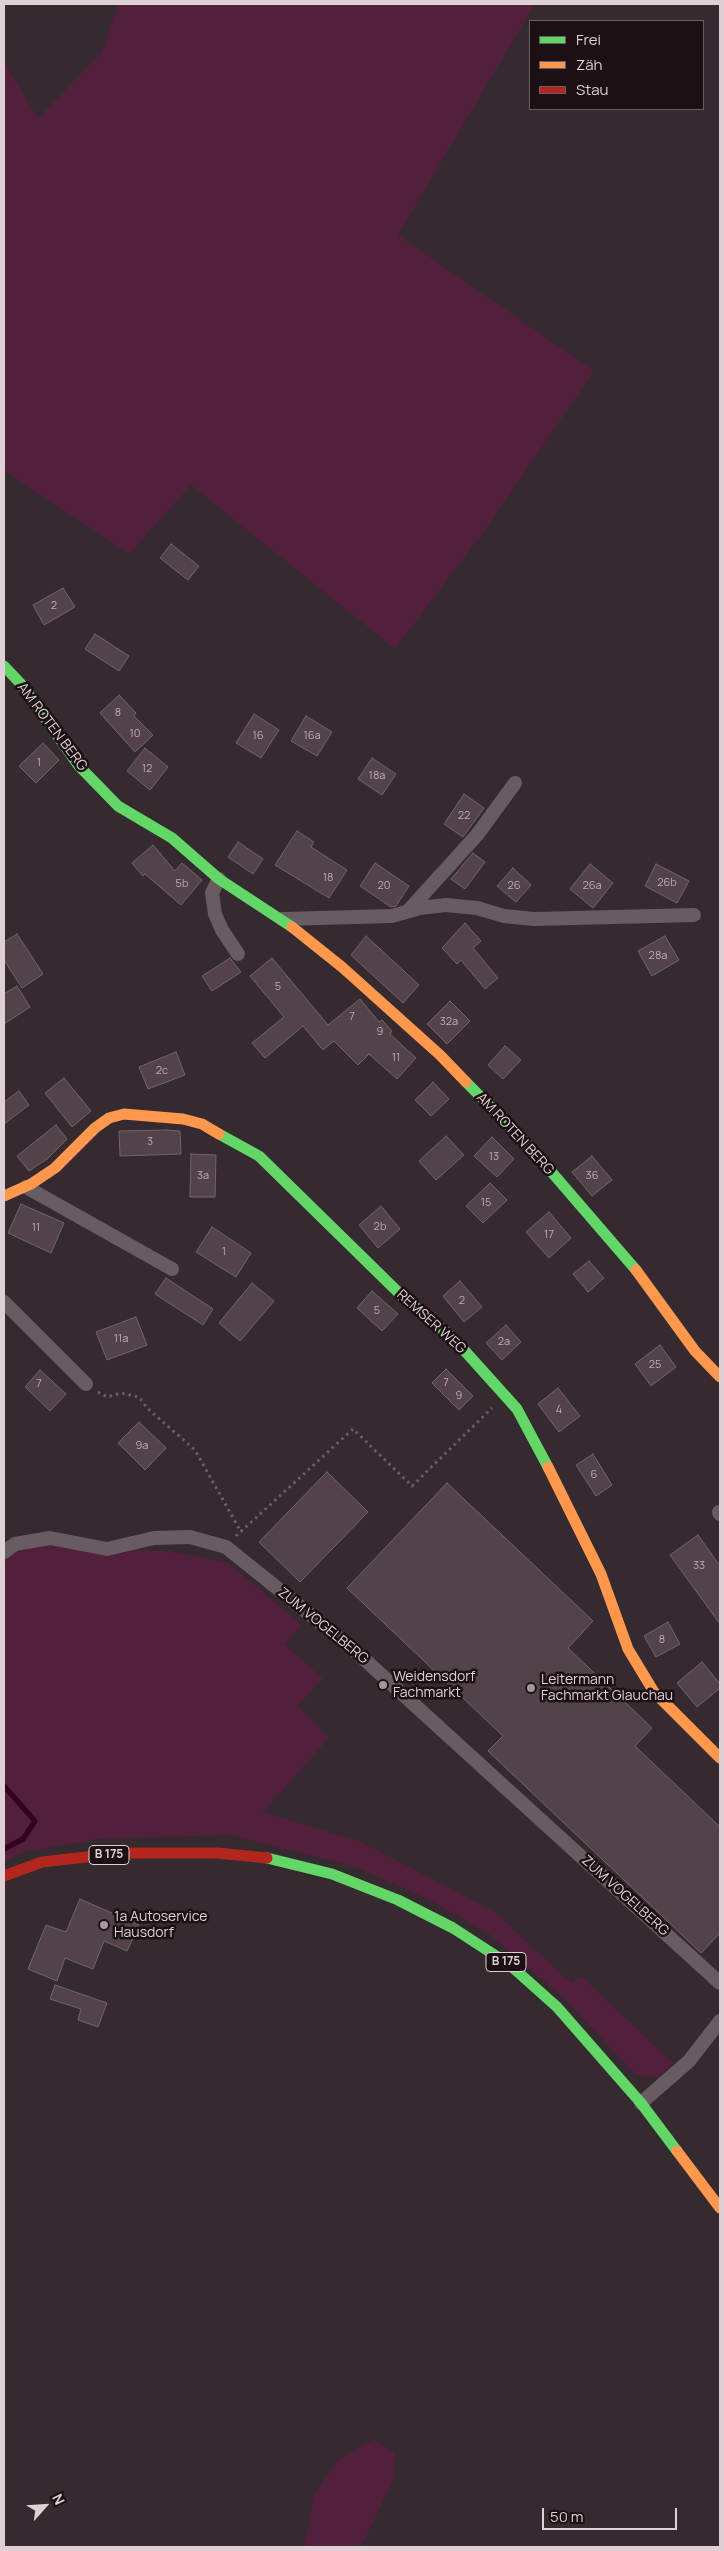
<!DOCTYPE html>
<html>
<head>
<meta charset="utf-8">
<style>
  body { margin:0 }
  #map { position:relative; width:724px; height:2551px; overflow:hidden; background:#352a2f; font-family:Manrope,sans-serif }
  canvas { display:block }
  .frame { position:absolute; inset:0; border:5px solid #dfd0d6; pointer-events:none }
  .legend { position:absolute; left:529px; top:20px; width:175px; height:90px; box-sizing:border-box; background:#1b1115; border:1px solid #695d62; margin:0; padding:6px 9px; list-style:none; font-size:15px; color:#dfd0d6 }
  .legend li { display:flex; align-items:center; gap:10px; height:25px }
  .legend b { width:25px; border:1px solid #695d62 }
  .north { position:absolute; left:20px; top:2481px; width:50px; height:50px; -webkit-text-stroke:4px #1b1115; paint-order:stroke; rotate:64deg; font-size:14px; font-weight:700; line-height:20px; text-align:center; color:#dfd0d6 }
  .north::after { content:''; display:block; margin:auto; width:18px; height:22px; background:#dfd0d6; clip-path:polygon(50% 0,100% 100%,50% 72%,0 100%) }
  .scale { position:absolute; left:542px; top:2508px; width:135px; height:22px; box-sizing:border-box; border:2px solid #dfd0d6; border-top:0; padding-left:6px; font-size:15px; line-height:18px; white-space:nowrap; color:#dfd0d6; -webkit-text-stroke:4px #1b1115; paint-order:stroke }
</style>
</head>
<body>
<div id="map">
<canvas width="724" height="2551"></canvas>
<div class="frame"></div>
<ul class="legend">
<li><b style="height:6px;background:#63d668"></b>Frei</li>
<li><b style="height:6px;background:#ff974d"></b>Zäh</li>
<li><b style="height:6px;background:#b3261e"></b>Stau</li>
</ul>
<div class="north">N</div>
<div class="scale">50 m</div>
</div>
<script>
const g = document.querySelector('canvas').getContext('2d');
g.lineJoin = 'round';
function paint(path, color) { g.fillStyle = color; g.fill(path, 'evenodd'); }
const toPath = rows => new Path2D(rows.map(r => 'M' + r).join(''));
function strokePath(path, color, width, dash) { g.strokeStyle = color; g.lineWidth = width; g.lineCap = dash ? 'butt' : 'round'; g.setLineDash(dash || []); g.stroke(path); }
function write(font, color, halo, rows, align = 'center') {
  g.font = font + ' Manrope,sans-serif'; g.lineWidth = 5; g.setLineDash([]); g.textBaseline = 'middle'; g.strokeStyle = halo; g.fillStyle = color; for (const [text, x, y, turn = 0] of rows) {
    g.save(); g.translate(x, y); g.rotate((+turn || 0) * Math.PI / 180); g.textAlign = isNaN(turn) ? turn : align; if (halo) g.strokeText(text, 0, 0); g.fillText(text, 0, 0); g.restore();
  }
}
paint(toPath([
  [118,4,535,4,398,235,594,371,483,533,395,649,191,485,129,554,4,471,4,62,38,118,102,52],
  [41,1545,168,1551,227,1562,302,1625,284,1644,323,1678,298,1706,329,1738,263,1812,362,1842,495,1912,571,1983,581,1976,673,2063,657,2078,635,2074,565,1999,489,1934,432,1901,356,1867,229,1835,99,1839,24,1852,4,1862,4,1561,13,1553],
  [374,2439,395,2453,394,2479,365,2539,359,2547,304,2547,314,2495,338,2460]
]), '#52203a');
strokePath(toPath([
  [4,1786,35,1821,23,1839,4,1849]
]), '#32051f', 5.5);
const building = toPath([
  [171,544,199,566,188,580,160,558,171,544],
  [63,588,75,607,44,625,33,605,63,588],
  [95,634,129,656,119,671,85,649,95,634],
  [119,695,136,713,134,716,153,735,135,752,100,713,119,695],
  [254,714,279,730,261,758,236,743,254,714],
  [306,716,332,732,317,756,291,741,306,716],
  [43,743,59,760,36,783,19,766,43,743],
  [145,748,168,767,150,790,127,771,145,748],
  [372,758,396,774,382,795,358,779,372,758],
  [464,794,484,808,463,837,444,824,464,794],
  [297,831,314,842,311,847,347,870,329,898,275,865,297,831],
  [238,842,263,859,253,874,228,857,238,842],
  [153,845,175,871,182,863,202,880,181,905,145,874,143,876,132,863,153,845],
  [473,853,485,862,465,889,451,879,473,853],
  [375,863,409,886,396,906,391,907,360,886,375,863],
  [590,864,613,883,593,908,570,889,590,864],
  [656,864,689,881,677,903,645,886,656,864],
  [513,868,531,885,516,902,497,886,513,868],
  [465,923,481,941,473,948,498,978,485,989,461,960,457,964,442,948,465,923],
  [17,934,43,974,22,988,4,960,4,942,17,934],
  [366,936,419,985,403,1003,351,955,366,936],
  [665,936,679,960,652,976,638,951,665,936],
  [230,958,241,972,212,991,202,976,230,958],
  [272,958,328,1025,360,999,379,1022,382,1020,392,1031,390,1034,416,1058,397,1079,369,1054,358,1065,334,1041,323,1050,303,1026,265,1058,252,1043,284,1017,250,976,272,958],
  [17,986,30,1007,4,1024,4,994,17,986],
  [450,1001,470,1021,447,1044,427,1024,450,1001],
  [505,1046,521,1060,503,1079,488,1065,505,1046],
  [176,1052,185,1075,148,1089,139,1067,176,1052],
  [64,1078,91,1111,72,1127,45,1093,64,1078],
  [433,1082,449,1099,431,1116,415,1100,433,1082],
  [19,1091,29,1105,4,1124,4,1102,19,1091],
  [56,1125,67,1139,47,1159,29,1171,17,1156,56,1125],
  [167,1130,180,1131,181,1154,120,1156,119,1131,167,1130],
  [446,1136,464,1155,436,1180,419,1161,446,1136],
  [492,1137,514,1159,497,1177,474,1156,492,1137],
  [191,1154,216,1155,215,1197,190,1197,191,1154],
  [592,1156,612,1180,592,1196,572,1172,592,1156],
  [490,1183,507,1200,483,1223,466,1206,490,1183],
  [21,1204,64,1223,51,1253,8,1233,21,1204],
  [381,1206,400,1229,378,1248,359,1225,381,1206],
  [549,1212,571,1238,549,1258,526,1232,549,1212],
  [212,1227,251,1253,236,1277,196,1252,212,1227],
  [589,1261,604,1278,588,1292,573,1274,589,1261],
  [166,1278,213,1309,203,1325,155,1294,166,1278],
  [460,1281,482,1307,464,1322,443,1296,460,1281],
  [252,1283,274,1301,240,1341,219,1323,252,1283],
  [372,1291,398,1314,382,1331,357,1308,372,1291],
  [136,1317,147,1345,107,1360,96,1332,136,1317],
  [506,1325,521,1342,502,1360,486,1343,506,1325],
  [660,1345,676,1367,651,1386,635,1364,660,1345],
  [446,1369,473,1396,459,1410,432,1383,446,1369],
  [40,1370,66,1394,50,1411,25,1387,40,1370],
  [558,1388,580,1416,559,1432,538,1404,558,1388],
  [139,1422,166,1448,145,1470,118,1443,139,1422],
  [593,1454,612,1485,596,1496,576,1465,593,1454],
  [327,1472,368,1512,300,1582,259,1542,327,1472],
  [447,1483,593,1621,568,1648,652,1728,635,1746,720,1827,720,1933,701,1953,488,1751,503,1736,347,1588,447,1483],
  [698,1535,720,1566,720,1624,670,1555,698,1535],
  [668,1622,680,1644,656,1657,644,1636,668,1622],
  [702,1662,720,1684,720,1688,697,1707,677,1683,702,1662],
  [80,1899,139,1925,127,1951,104,1941,93,1969,65,1958,57,1981,28,1969,46,1925,66,1932,80,1899],
  [55,1985,107,2003,98,2027,78,2020,81,2009,50,1999,55,1985]
]);
paint(building, '#54424a');
strokePath(building, '#70666b', 1);
strokePath(toPath([
  [98,1392,107,1397,121,1393,139,1397,147,1408,195,1450,241,1532],
  [236,1536,353,1429,412,1486,492,1408]
]), '#696064', 3, [2.5, 4]);
strokePath(toPath([
  [219,879,212,893,215,914,222,930,238,954],
  [408,911,477,835,515,783],
  [282,919,392,916,420,908,446,905,477,908,504,916,534,919,694,915],
  [26,1187,172,1269],
  [4,1302,86,1384],
  [719,1512,720,1514],
  [4,1552,15,1544,50,1538,107,1549,154,1538,190,1537,226,1547,353,1649,720,1983],
  [641,2103,689,2061,720,2021]
]), '#675c61', 14);
strokePath(toPath([
  [4,666,21,684,79,766,118,806,172,838,219,879,292,927],
  [466,1082,530,1147,636,1270],
  [219,1134,259,1156,402,1296,455,1340,517,1409,548,1467],
  [267,1858,332,1874,398,1900,453,1928,510,1965,557,2007,641,2103,677,2151]
]), '#63d668', 11);
strokePath(toPath([
  [292,927,342,967,440,1055,466,1082],
  [4,1196,31,1184,55,1168,95,1128,109,1118,124,1114,183,1119,202,1124,219,1134],
  [636,1270,695,1351,720,1377],
  [548,1467,601,1574,628,1649,654,1692,720,1758],
  [677,2151,720,2208]
]), '#ff974d', 11);
strokePath(toPath([
  [4,1876,42,1862,122,1853,217,1853,267,1858]
]), '#b3261e', 11);
for (const [x, y, r, color] of [
  [383,1685,5,"#a4969c"],
  [531,1688,5,"#a4969c"],
  [104,1925,5,"#a4969c"]
]) { const dot = new Path2D(); dot.arc(x, y, r, 0, 2 * Math.PI); g.fillStyle = color; g.fill(dot); strokePath(dot, '#1b1115', 2); }
write('11px', '#bcacb3', null, [
  ["2",54,606],
  ["8",118,713],
  ["10",135,734],
  ["16",258,736],
  ["16a",312,736],
  ["1",39,763],
  ["12",147,769],
  ["18a",377,776],
  ["22",464,816],
  ["18",328,878],
  ["26b",667,883],
  ["5b",182,884],
  ["20",384,886],
  ["26",514,886],
  ["26a",592,886],
  ["28a",658,956],
  ["5",278,987],
  ["7",352,1017],
  ["32a",449,1022],
  ["9",380,1032],
  ["11",396,1058],
  ["2c",162,1071],
  ["3",150,1142],
  ["13",494,1157],
  ["3a",203,1176],
  ["36",592,1176],
  ["15",486,1203],
  ["2b",380,1227],
  ["11",36,1228],
  ["17",549,1235],
  ["1",224,1252],
  ["2",462,1301],
  ["5",377,1311],
  ["11a",121,1339],
  ["2a",504,1342],
  ["25",655,1365],
  ["7",446,1383],
  ["7",39,1384],
  ["9",459,1396],
  ["4",559,1410],
  ["9a",142,1446],
  ["6",594,1475],
  ["33",699,1566],
  ["8",662,1640]
]);
for (const [x, y, w] of [
  [109,1855,40],
  [506,1962,40]
]) { const box = new Path2D(); box.roundRect(x - w / 2, y - 9.5, w, 19, 4); g.fillStyle = '#1b1115'; g.fill(box); strokePath(box, '#dfd0d6', 1); }
write('bold 12px', '#dfd0d6', null, [
  ["B 175",109,1855],
  ["B 175",506,1962]
]);
write('14px', '#dfd0d6', '#1b1115', [
  ["AM ROTEN BERG",52,727,53],
  ["AM ROTEN BERG",515,1134,47],
  ["REMSER WEG",431,1322,42],
  ["ZUM VOGELBERG",323,1626,39],
  ["ZUM VOGELBERG",625,1896,42]
]);
write('14px', '#dfd0d6', '#1b1115', [
  ["Weidensdorf",393,1677],
  ["Fachmarkt",393,1693],
  ["Leitermann",541,1680],
  ["Fachmarkt Glauchau",541,1696],
  ["1a Autoservice",114,1917],
  ["Hausdorf",114,1933]
], 'left');
</script>
</body>
</html>
